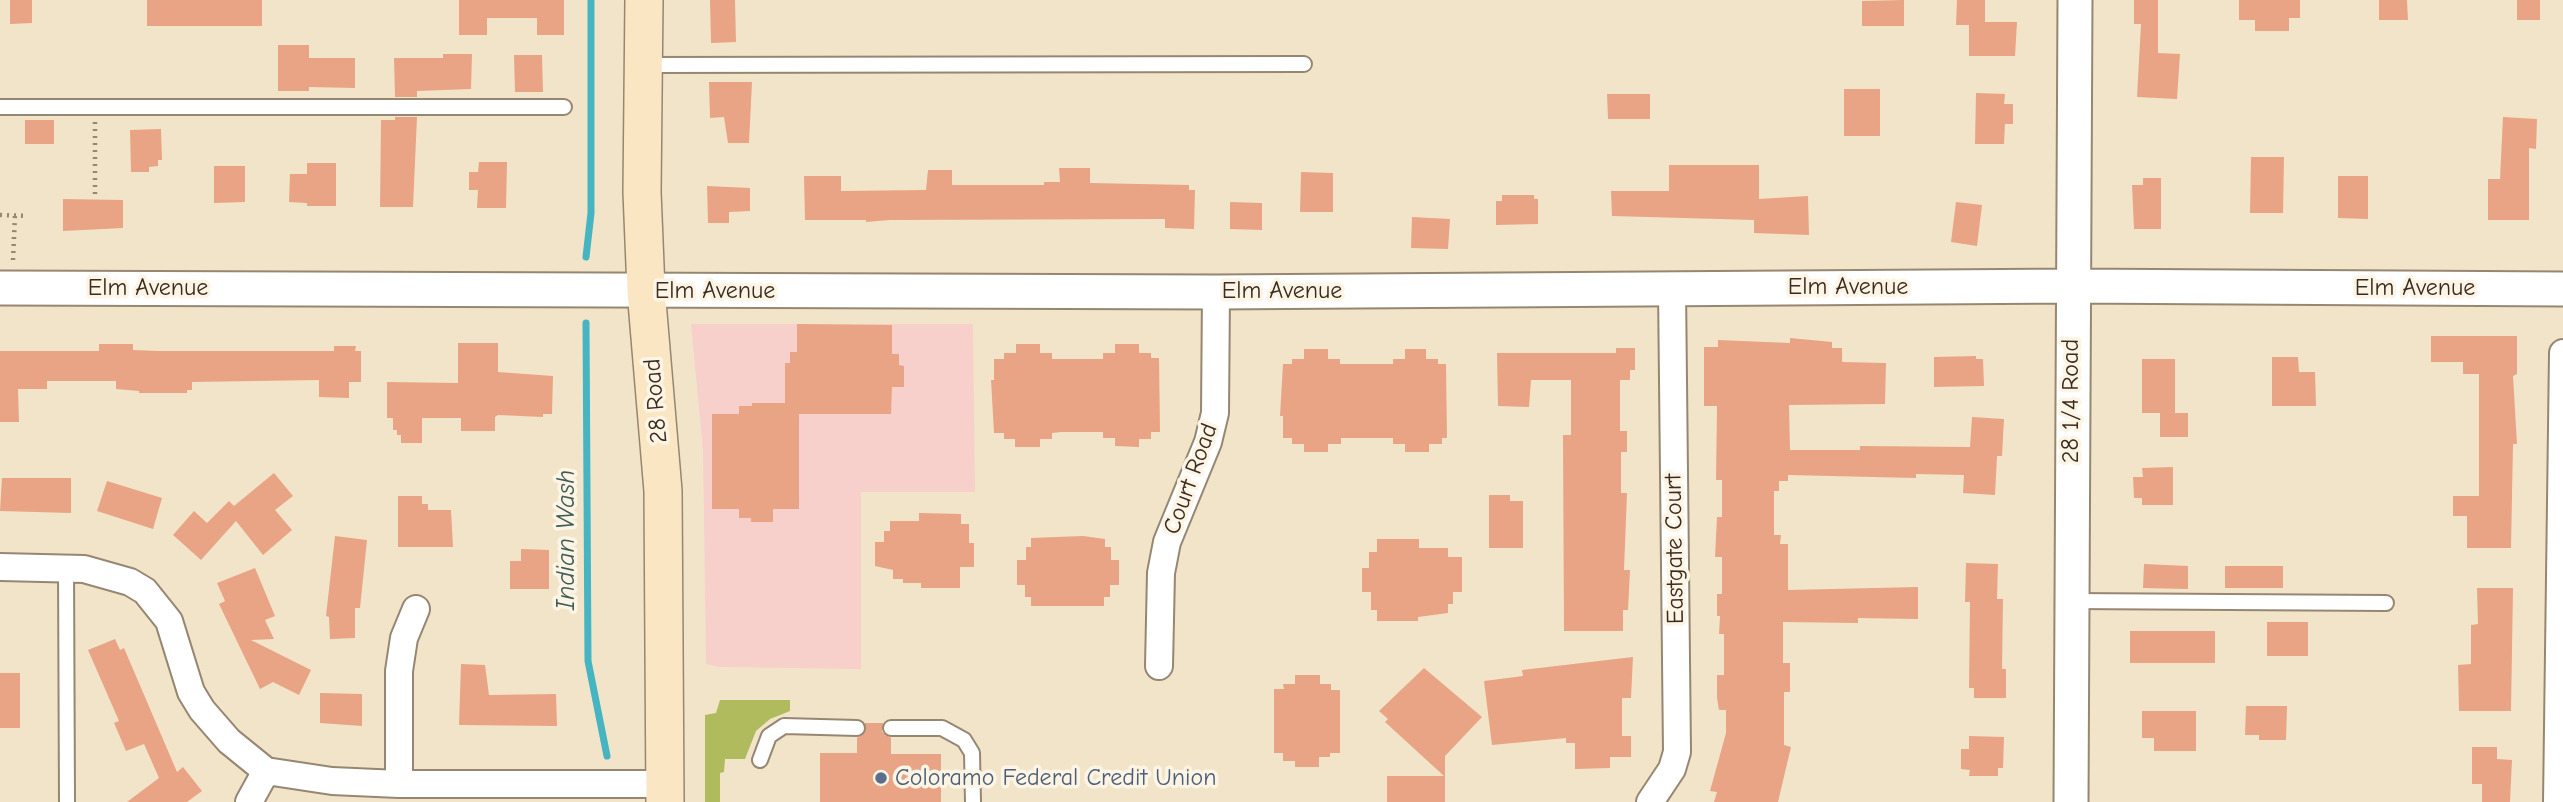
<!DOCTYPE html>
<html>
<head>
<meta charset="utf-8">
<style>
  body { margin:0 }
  canvas { display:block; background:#f2e4c8 }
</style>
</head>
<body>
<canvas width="2563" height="802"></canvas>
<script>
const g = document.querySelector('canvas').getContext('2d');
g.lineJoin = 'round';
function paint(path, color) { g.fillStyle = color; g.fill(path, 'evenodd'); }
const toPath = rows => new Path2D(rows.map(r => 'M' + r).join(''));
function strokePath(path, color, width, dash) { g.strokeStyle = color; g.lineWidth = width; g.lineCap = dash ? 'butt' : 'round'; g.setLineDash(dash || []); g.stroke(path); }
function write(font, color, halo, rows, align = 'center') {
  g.font = font + ' "Comic Neue",sans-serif'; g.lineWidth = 7; g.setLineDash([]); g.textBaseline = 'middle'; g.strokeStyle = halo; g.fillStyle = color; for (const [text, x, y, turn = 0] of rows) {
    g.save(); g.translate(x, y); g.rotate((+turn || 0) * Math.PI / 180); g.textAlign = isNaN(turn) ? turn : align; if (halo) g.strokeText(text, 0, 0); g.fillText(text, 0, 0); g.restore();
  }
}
paint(toPath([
  [691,324,973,324,975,492,861,492,861,669,719,667,706,664,703,450]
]), '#f7d0cb');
paint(toPath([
  [720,700,790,700,790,711,770,719,756,731,745,759,725,759,724,772,720,773,720,802,705,802,705,715,716,713]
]), '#afbb5d');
strokePath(toPath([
  [586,257,591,213,591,0],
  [586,323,588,661,607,756]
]), '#47b5c1', 7);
paint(toPath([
  [10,0,32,0,32,23,10,24],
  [147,0,262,0,262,26,147,26],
  [459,0,564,0,564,35,537,35,537,18,487,18,487,35,459,35],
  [710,0,735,0,736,42,711,43],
  [1904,0,1904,26,1862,26,1862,1],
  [1957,0,1985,0,1985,22,2017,22,2015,56,1969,56,1969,25,1956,25],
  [2134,0,2158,0,2158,53,2180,54,2177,99,2137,97,2141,24,2134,24],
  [2239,0,2300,0,2300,18,2289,18,2289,31,2255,31,2255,20,2239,20],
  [2379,0,2407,0,2408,20,2379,20],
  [2517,0,2540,0,2540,20,2517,20],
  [278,45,309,45,309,58,355,58,355,88,309,87,309,91,278,91],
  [443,54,472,54,471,89,417,91,417,97,395,97,394,58,443,58],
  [514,55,542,55,543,92,515,92],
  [709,82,752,82,749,143,728,143,724,117,710,118],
  [1844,89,1880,89,1880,136,1844,136],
  [1976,93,2005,94,2004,104,2013,104,2013,124,2005,124,2004,144,1975,144],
  [1607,94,1650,94,1650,119,1608,119],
  [395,117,417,117,413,207,380,207,381,120,395,120],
  [2503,117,2537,119,2536,149,2529,148,2529,220,2488,220,2488,179,2500,179],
  [25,120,54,120,54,144,25,144],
  [161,129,162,160,158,160,158,166,149,167,149,172,131,172,130,130],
  [2251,157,2284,157,2283,213,2250,213],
  [479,162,507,162,506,208,477,208,478,190,469,190,469,172,478,172],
  [307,163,336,163,336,206,307,206,307,203,289,202,290,174,307,174],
  [1669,165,1759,165,1759,199,1808,196,1809,235,1754,233,1754,220,1612,216,1611,191,1669,191],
  [214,166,245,166,245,202,214,203],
  [1059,168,1090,168,1090,183,1189,185,1189,190,1195,190,1194,229,1165,228,1165,219,890,220,866,222,866,220,805,220,804,176,841,176,841,191,926,190,928,170,952,170,952,185,1044,185,1044,182,1060,182],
  [1301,172,1333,173,1333,212,1300,212],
  [2338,176,2368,176,2368,219,2338,218],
  [2143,178,2161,178,2161,229,2134,229,2132,185,2143,185],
  [707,186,750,188,750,211,729,212,729,223,708,223],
  [1502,195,1534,195,1534,199,1538,199,1538,224,1496,225,1496,201,1502,201],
  [63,199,123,200,123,228,63,231],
  [1230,202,1262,203,1262,230,1230,229],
  [1956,202,1982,205,1977,246,1951,242],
  [1412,217,1450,219,1448,249,1411,248],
  [797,324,892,325,892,354,899,354,899,365,904,366,904,387,892,387,891,414,799,414,799,509,773,509,773,522,751,522,751,518,739,518,739,509,712,509,712,414,739,414,739,406,752,406,752,403,785,403,785,363,790,363,790,352,797,352],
  [2431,336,2517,336,2517,374,2513,376,2517,444,2513,444,2511,548,2467,548,2467,516,2453,516,2453,496,2479,496,2479,374,2463,374,2463,362,2431,362],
  [1790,338,1832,342,1832,348,1842,348,1842,362,1886,363,1885,404,1789,405,1790,450,1860,450,1860,446,1970,447,1972,417,2004,419,2002,456,1997,456,1995,495,1963,493,1964,475,1916,474,1916,478,1788,475,1788,481,1779,481,1779,491,1774,491,1774,535,1781,535,1780,544,1788,544,1788,590,1918,587,1918,619,1858,618,1858,623,1783,622,1783,663,1790,663,1790,692,1784,692,1784,745,1791,747,1778,802,1714,802,1717,792,1710,791,1726,733,1726,710,1719,710,1717,698,1717,675,1724,675,1724,634,1719,634,1720,616,1717,616,1717,594,1722,594,1722,557,1715,557,1717,517,1722,517,1722,480,1716,480,1717,406,1704,406,1704,347,1718,347,1718,340,1790,343],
  [458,343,498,343,498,372,553,376,552,414,543,414,543,417,498,415,495,417,495,431,461,431,461,418,422,418,422,443,401,443,401,435,397,435,397,430,393,430,393,418,387,418,387,382,458,383],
  [99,344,133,344,133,350,158,351,334,351,334,346,356,346,355,351,361,351,361,382,349,382,349,398,319,397,319,380,192,382,192,390,187,390,187,393,139,393,139,391,116,389,116,381,47,381,47,389,18,389,19,422,0,422,0,351,99,351],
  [1016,344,1040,344,1040,353,1052,353,1052,359,1103,359,1103,353,1115,353,1115,344,1139,344,1139,353,1151,353,1151,358,1159,358,1160,432,1151,432,1151,439,1139,439,1139,447,1115,446,1115,438,1103,438,1103,432,1061,432,1052,433,1052,439,1040,439,1040,447,1015,447,1015,439,1004,439,1004,433,994,433,991,380,994,380,994,359,1004,359,1004,353,1016,353],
  [1616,348,1635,348,1635,370,1630,370,1630,380,1620,380,1620,431,1627,431,1627,452,1621,452,1621,493,1627,493,1624,570,1630,570,1628,610,1623,610,1623,631,1564,631,1563,435,1571,435,1571,380,1531,380,1529,407,1498,406,1497,353,1616,353],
  [1304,349,1328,349,1328,359,1340,359,1340,364,1393,364,1393,359,1405,359,1405,349,1426,349,1426,359,1438,359,1438,364,1446,364,1447,438,1442,438,1442,444,1429,444,1429,452,1405,452,1405,444,1393,444,1393,438,1341,438,1341,444,1328,444,1328,452,1304,452,1304,444,1292,444,1292,438,1283,438,1283,416,1280,416,1283,364,1292,364,1292,359,1304,359],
  [1976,356,1976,359,1983,359,1984,386,1934,387,1934,357],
  [2272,357,2298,357,2299,372,2315,372,2316,406,2272,406],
  [2142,359,2175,359,2175,413,2188,413,2188,437,2160,437,2160,413,2142,413],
  [2173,467,2173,505,2142,505,2142,498,2134,498,2133,477,2143,477,2142,468],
  [274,473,293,496,275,510,292,530,263,555,236,521,201,560,173,535,194,511,207,523,229,501,234,506],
  [2,478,71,478,71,513,0,511],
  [107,481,162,498,153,529,97,511],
  [1489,495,1510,495,1510,501,1523,501,1523,548,1489,548],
  [398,496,422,496,422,504,428,504,428,510,451,510,453,547,398,547],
  [919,513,961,514,961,524,969,524,969,543,974,543,974,567,960,567,960,588,921,588,921,583,903,583,903,579,893,579,893,570,875,566,875,542,884,542,884,531,890,531,890,521,919,521],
  [335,536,367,540,360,608,355,608,355,638,330,639,329,617,326,616],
  [1083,536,1105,539,1105,547,1111,547,1111,560,1119,560,1119,585,1110,585,1110,597,1104,597,1104,606,1031,606,1031,597,1025,597,1025,585,1017,585,1017,560,1026,560,1026,547,1031,547,1031,538],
  [1377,539,1419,539,1419,548,1448,548,1448,557,1462,557,1462,592,1453,592,1453,604,1448,604,1448,613,1418,617,1418,621,1377,621,1377,610,1371,610,1371,592,1362,592,1362,568,1369,568,1369,552,1377,552],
  [521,549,549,550,549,589,510,589,510,561,521,561],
  [1966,563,1998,564,1997,599,2003,599,2002,669,2006,669,2006,698,1974,698,1974,688,1969,688,1970,602,1965,602],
  [2144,564,2188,566,2188,589,2143,588],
  [2225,566,2283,566,2283,588,2225,588],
  [255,568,275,616,265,620,274,639,251,640,311,670,299,695,273,682,260,689,219,604,225,601,217,583],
  [2477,588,2513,588,2511,711,2459,711,2458,665,2471,664,2471,625,2478,624],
  [2267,622,2308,622,2308,656,2267,656],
  [2130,631,2215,631,2215,663,2130,663],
  [115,639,120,650,124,648,177,772,183,767,202,791,187,802,127,802,159,778,144,744,126,751,114,723,119,721,88,650],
  [1633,657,1631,698,1622,698,1622,736,1631,736,1631,757,1610,757,1610,768,1575,769,1575,743,1566,743,1566,738,1492,745,1484,681,1523,676,1522,670],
  [461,664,485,665,489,695,556,694,557,726,459,725],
  [1424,668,1482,717,1445,756,1445,802,1387,802,1387,776,1444,776,1385,722,1388,719,1379,711],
  [0,673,20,673,20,728,0,728],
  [1295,675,1320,675,1320,684,1331,684,1331,690,1340,690,1340,753,1330,753,1330,757,1319,757,1319,767,1295,767,1295,761,1283,761,1283,753,1274,753,1274,689,1284,689,1283,684,1295,684],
  [320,693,362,694,362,726,320,723],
  [2246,706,2287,706,2286,740,2259,740,2259,735,2245,735],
  [2142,711,2196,711,2196,751,2154,751,2154,738,2142,738],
  [865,723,883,723,882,732,891,738,891,754,941,754,941,802,820,802,820,753,857,753,857,738,865,732],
  [1969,736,2004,737,2003,768,1998,768,1998,776,1969,776,1970,770,1961,769,1961,749,1969,749],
  [2472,747,2497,747,2497,759,2512,760,2510,802,2482,802,2482,784,2472,784]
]), '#e9a485');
const service = toPath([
  [644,65,1304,64],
  [0,107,564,107],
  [66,566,67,802],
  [2072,601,2386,603],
  [891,728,942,728,964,740,972,753,973,802],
  [760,760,769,736,784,726,857,728]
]);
const minor = toPath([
  [0,567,84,569,130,582,145,591,169,621,191,692,202,710,229,741,266,771,332,781,399,784,665,784],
  [1159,666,1161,573,1167,542,1208,442,1215,413,1216,292],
  [399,784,399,671,404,638,416,609],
  [249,802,266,771],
  [1650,802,1672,769,1677,752,1672,288],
  [2557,802,2563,353]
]);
const tertiary = toPath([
  [0,288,1216,292,2072,286,2563,289],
  [2071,802,2075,0]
]);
const secondary = toPath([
  [644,0,642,192,646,290,663,491,665,802]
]);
strokePath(service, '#968773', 18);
strokePath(minor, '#968773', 30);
strokePath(tertiary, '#968773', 37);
strokePath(secondary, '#968773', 40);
strokePath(toPath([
  [95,122,95,199],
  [0,215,28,216],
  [13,260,15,215]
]), '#968773', 4.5, [2, 5]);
strokePath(service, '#fff', 14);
strokePath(minor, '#fff', 26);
strokePath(tertiary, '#fff', 33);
strokePath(secondary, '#fbe6c4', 37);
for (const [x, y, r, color] of [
  [881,778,7,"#5c6f8a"]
]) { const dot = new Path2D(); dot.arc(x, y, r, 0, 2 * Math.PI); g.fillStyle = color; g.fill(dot); strokePath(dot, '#fcf5e5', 2.5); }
write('24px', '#3b2a1e', '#fcf5e5', [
  ["Elm Avenue",1848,287],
  ["Elm Avenue",148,288],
  ["Elm Avenue",2415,288],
  ["Elm Avenue",715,291],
  ["Elm Avenue",1282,291],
  ["28 Road",656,401,-95],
  ["28 1/4 Road",2071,401,-90],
  ["Court Road",1191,479,-70],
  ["Eastgate Court",1675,549,-91]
]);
write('24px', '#4e5e75', '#fcf5e5', [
  ["Coloramo Federal Credit Union",895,778]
], 'left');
write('italic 26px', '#3f5b57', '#fcf5e5', [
  ["Indian Wash",567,540,-90]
]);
</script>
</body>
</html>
